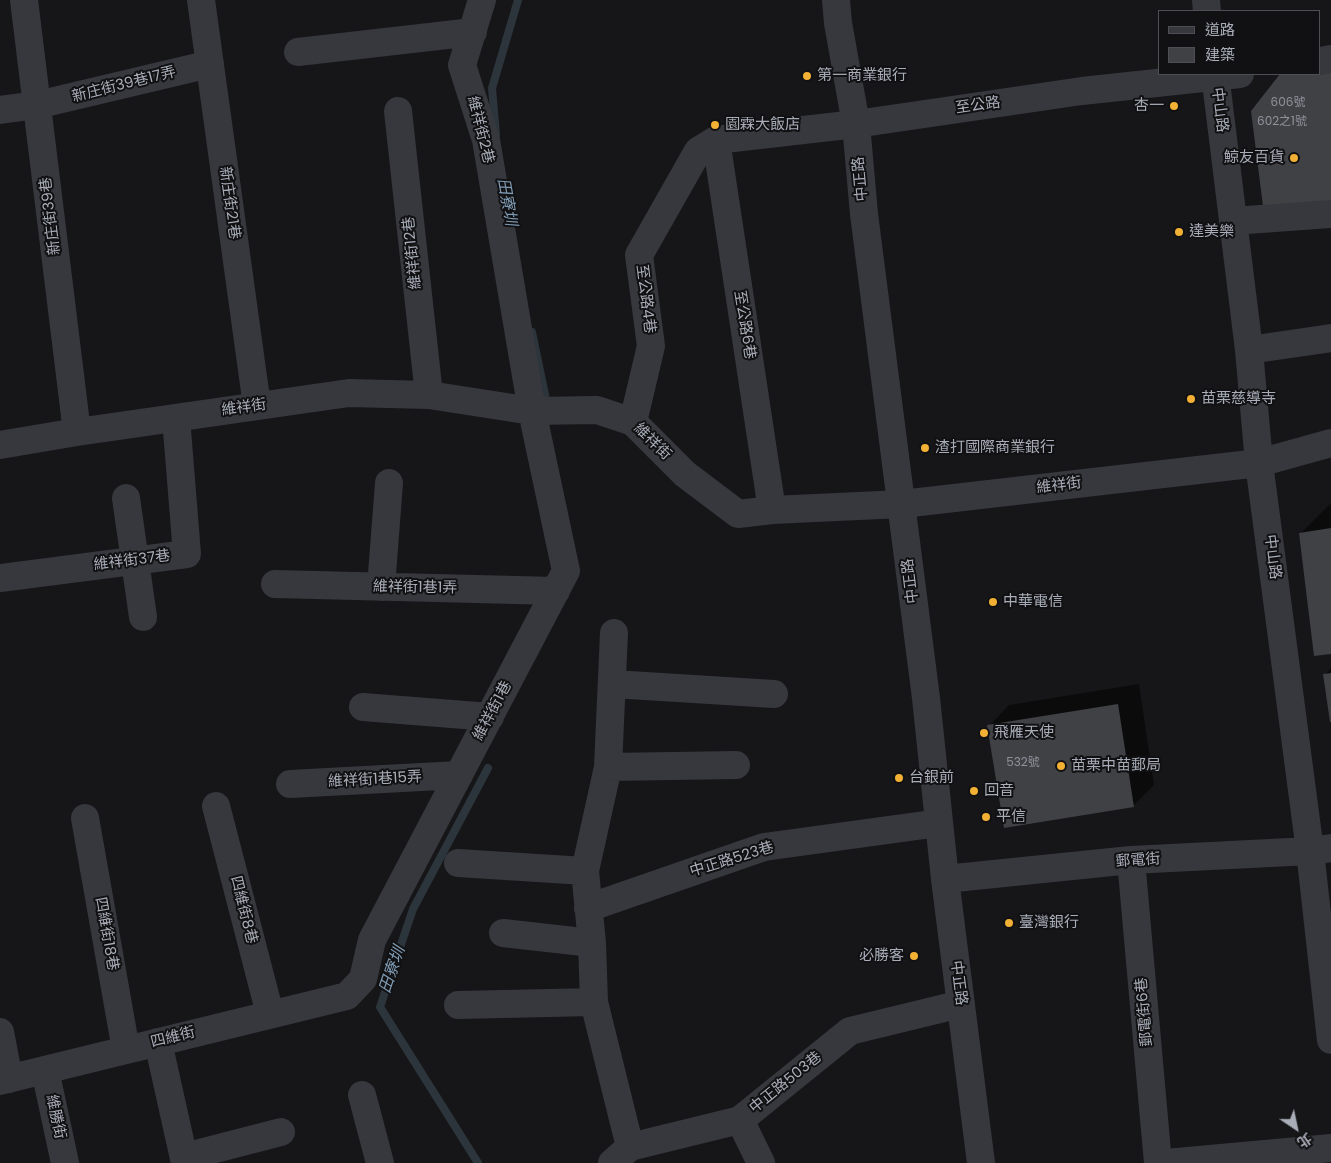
<!DOCTYPE html>
<html>
<head>
<meta charset="utf-8">
<style>
  body { margin:0 }
  #map { position:relative; width:1331px; height:1163px; overflow:hidden; background:#161618; font-family:Poppins,"Noto Sans TC",sans-serif }
  canvas { display:block }
  .legend { position:absolute; left:1158px; top:10px; width:162px; height:65px; box-sizing:border-box; background:#111113; border:1px solid #4d4f55; margin:0; padding:6px 9px; list-style:none; font-size:15px; color:#a8adb8 }
  .legend li { display:flex; align-items:center; gap:10px; height:25px }
  .legend b { width:25px; border:1px solid #4d4f55 }
  .north { position:absolute; left:1271px; top:1103px; width:50px; height:50px; -webkit-text-stroke:4px #111113; paint-order:stroke; rotate:146deg; font-size:14px; font-weight:700; line-height:20px; text-align:center; color:#a8adb8 }
  .north::after { content:''; display:block; margin:auto; width:18px; height:22px; background:#a8adb8; clip-path:polygon(50% 0,100% 100%,50% 72%,0 100%) }
</style>
</head>
<body>
<div id="map">
<canvas width="1331" height="1163"></canvas>
<ul class="legend">
<li><b style="height:6px;background:#37383d"></b>道路</li>
<li><b style="height:14px;background:#404145"></b>建築</li>
</ul>
<div class="north">北</div>
</div>
<script>
const g = document.querySelector('canvas').getContext('2d');
g.lineJoin = 'round';
function paint(path, color) { g.fillStyle = color; g.fill(path, 'evenodd'); }
const toPath = rows => new Path2D(rows.map(r => 'M' + r).join(''));
function strokePath(path, color, width, dash) { g.strokeStyle = color; g.lineWidth = width; g.lineCap = dash ? 'butt' : 'round'; g.setLineDash(dash || []); g.stroke(path); }
function write(font, color, halo, rows, align = 'center') {
  g.font = font + ' Poppins,"Noto Sans TC",sans-serif'; g.lineWidth = 4; g.setLineDash([]); g.textBaseline = 'middle'; g.strokeStyle = halo; g.fillStyle = color; for (const [text, x, y, turn = 0] of rows) {
    g.save(); g.translate(x, y); g.rotate((+turn || 0) * Math.PI / 180); g.textAlign = isNaN(turn) ? turn : align; if (halo) g.strokeText(text, 0, 0); g.fillText(text, 0, 0); g.restore();
  }
}
paint(toPath([
  [1330,504,1331,504,1331,653,1300,534],
  [1331,668,1331,722,1325,675],
  [1139,684,1154,785,1134,805,1005,826,989,726,1009,705]
]), '#0007');
strokePath(toPath([
  [496,134,492,88,518,0],
  [532,332,547,404],
  [478,1163,380,1007,413,909,488,768]
]), '#2c353c', 8);
paint(toPath([
  [1331,67,1331,206,1264,214,1251,111,1280,74,1320,74],
  [1331,528,1331,654,1314,656,1299,533],
  [1331,673,1331,722,1330,722,1323,674],
  [1118,704,1134,807,1004,828,987,725]
]), '#404145');
strokePath(toPath([
  [24,0,77,432],
  [201,0,257,406],
  [836,0,838,23,856,124,864,214,926,698,945,879,981,1163],
  [1206,0,1207,11],
  [298,52,473,32],
  [1320,61,1331,59],
  [1215,74,1249,350,1259,463,1310,851,1331,1040],
  [0,110,37,105,210,64],
  [398,111,429,395],
  [716,140,772,510],
  [1233,221,1331,214],
  [1249,350,1331,338],
  [633,422,651,346,639,255,698,151,716,140,856,124,1082,91,1240,74],
  [0,445,77,432,349,393,429,395,532,411,597,410,633,422,685,474,738,514,772,510,902,504,1259,463,1331,443],
  [126,498,143,617],
  [0,578,187,554,176,418],
  [275,584,556,591],
  [381,587,389,483],
  [614,633,608,767,585,871,592,943,594,1002,630,1147],
  [613,684,774,694],
  [363,707,490,717],
  [608,767,736,765],
  [290,784,459,775],
  [216,806,270,1014],
  [85,818,126,1050],
  [1131,860,1158,1163],
  [458,863,585,871],
  [945,879,1131,860,1310,851,1331,848],
  [588,908,764,847,939,823],
  [503,933,592,943],
  [458,1005,594,1002],
  [0,1032,9,1079],
  [158,1042,185,1163],
  [45,1070,65,1163],
  [0,1081,347,996,363,979,372,940,566,571,532,411,486,140,462,65,482,0],
  [362,1095,380,1163],
  [740,1120,761,1163],
  [184,1157,281,1132],
  [612,1163,630,1147,740,1120,850,1031,961,1004],
  [1166,1163,1331,1148]
]), '#37383d', 28);
for (const [x, y, r, color] of [
  [807,76,5,"#f2b134"],
  [1174,106,5,"#f2b134"],
  [715,125,5,"#f2b134"],
  [1294,158,5,"#f2b134"],
  [1179,232,5,"#f2b134"],
  [1191,399,5,"#f2b134"],
  [925,448,5,"#f2b134"],
  [993,602,5,"#f2b134"],
  [984,733,5,"#f2b134"],
  [1061,766,5,"#f2b134"],
  [899,778,5,"#f2b134"],
  [974,791,5,"#f2b134"],
  [986,817,5,"#f2b134"],
  [1009,923,5,"#f2b134"],
  [914,956,5,"#f2b134"]
]) { const dot = new Path2D(); dot.arc(x, y, r, 0, 2 * Math.PI); g.fillStyle = color; g.fill(dot); strokePath(dot, '#111113', 2); }
write('12px', '#8e929b', null, [
  ["606號",1288,103],
  ["602之1號",1282,122],
  ["532號",1023,763]
]);
write('15px', '#a8adb8', '#111113', [
  ["第一商業銀行",817,76],
  ["杏一",1164,106,"right"],
  ["園霖大飯店",725,125],
  ["鯨友百貨",1284,158,"right"],
  ["達美樂",1189,232],
  ["苗栗慈導寺",1201,399],
  ["渣打國際商業銀行",935,448],
  ["中華電信",1003,602],
  ["飛雁天使",994,733],
  ["苗栗中苗郵局",1071,766],
  ["台銀前",909,778],
  ["回音",984,791],
  ["平信",996,817],
  ["臺灣銀行",1019,923],
  ["必勝客",904,956,"right"]
], 'left');
write('15px', '#a8adb8', '#111113', [
  ["新庄街39巷17弄",124,85,-14],
  ["至公路",978,106,-8],
  ["中山路",1219,110,83],
  ["維祥街2巷",480,130,76],
  ["中正路",861,179,-95],
  ["新庄街21巷",229,203,82],
  ["新庄街39巷",51,216,-97],
  ["維祥街12巷",413,253,-96],
  ["至公路4巷",645,299,83],
  ["至公路6巷",744,325,81],
  ["維祥街",244,408,-8],
  ["維祥街",652,442,44],
  ["維祥街",1059,486,-7],
  ["中山路",1272,557,83],
  ["維祥街37巷",132,561,-7],
  ["中正路",911,581,-97],
  ["維祥街1巷1弄",415,588,1],
  ["維祥街1巷",493,711,-62],
  ["維祥街1巷15弄",375,780,-3],
  ["中正路523巷",732,860,-17],
  ["郵電街",1138,861,-4],
  ["四維街8巷",243,910,76],
  ["四維街18巷",106,934,80],
  ["中正路",958,983,83],
  ["郵電街6巷",1145,1012,-95],
  ["四維街",173,1038,-14],
  ["中正路503巷",786,1083,-39],
  ["維勝街",55,1117,78]
]);
write('italic 16px', '#7f9bb3', '#111113', [
  ["田寮圳",506,202,80],
  ["田寮圳",393,970,-71]
]);
</script>
</body>
</html>
